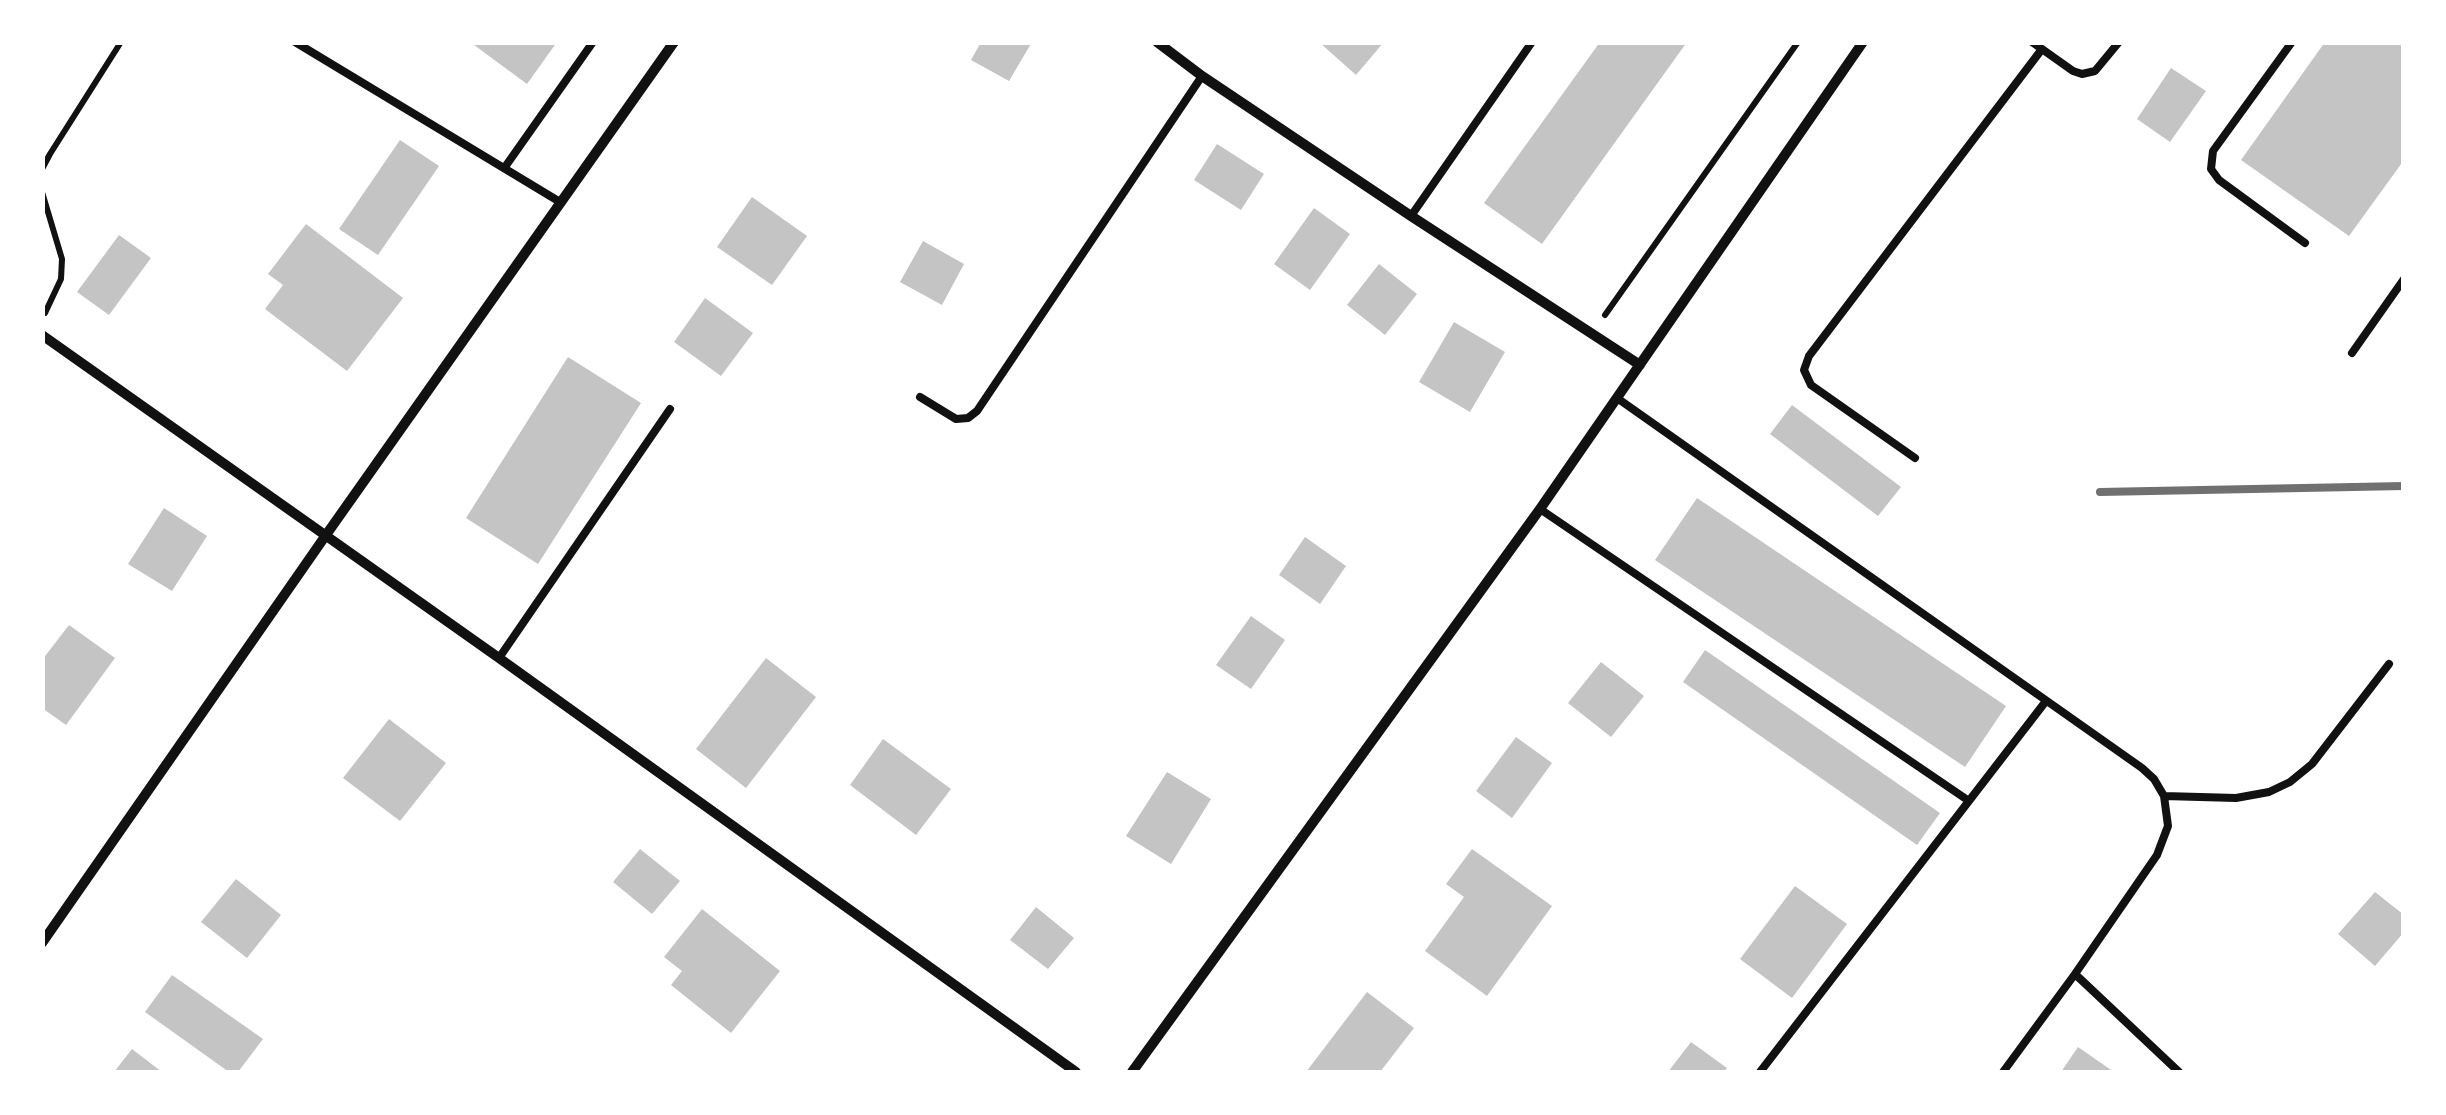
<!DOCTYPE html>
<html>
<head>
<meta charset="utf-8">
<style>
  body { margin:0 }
  #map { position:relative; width:2446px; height:1115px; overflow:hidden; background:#fff; font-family:Rubik,sans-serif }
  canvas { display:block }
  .frame { position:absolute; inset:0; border:45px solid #fff; pointer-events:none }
</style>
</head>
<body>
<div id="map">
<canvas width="2446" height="1115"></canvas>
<div class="frame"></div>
</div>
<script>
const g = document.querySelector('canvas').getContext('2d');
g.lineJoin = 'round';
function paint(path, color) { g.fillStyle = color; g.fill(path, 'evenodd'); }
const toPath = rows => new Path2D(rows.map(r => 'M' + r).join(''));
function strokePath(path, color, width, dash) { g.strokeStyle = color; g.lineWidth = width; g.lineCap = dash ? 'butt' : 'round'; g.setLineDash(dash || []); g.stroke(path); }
paint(toPath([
  [470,42,557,42,527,84],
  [981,42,1032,42,1009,81,971,60],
  [1319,42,1384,42,1356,75],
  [1600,42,1687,42,1542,244,1484,203],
  [2325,42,2404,42,2404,160,2349,236,2241,160],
  [2171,68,2206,91,2170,142,2137,119],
  [400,140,439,166,378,255,339,229],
  [1217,144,1264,174,1241,210,1194,180],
  [752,197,807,236,772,285,717,247],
  [1314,208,1350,234,1310,290,1274,264],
  [306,224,403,298,347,371,265,309,283,285,268,274],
  [119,235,151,258,109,315,77,292],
  [923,241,964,264,942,305,900,282],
  [1379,264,1417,294,1385,335,1347,305],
  [705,298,753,333,721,376,674,342],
  [1454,322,1505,352,1470,412,1419,382],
  [568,357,641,403,538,564,466,518],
  [1792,405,1901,487,1878,516,1770,434],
  [1697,498,2006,706,1965,767,1655,560],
  [164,508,207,536,172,591,128,564],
  [1305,537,1346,566,1320,604,1279,575],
  [1251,616,1285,640,1251,689,1216,665],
  [69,625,115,658,66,725,42,708,42,660],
  [1705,650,1940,813,1917,845,1683,682],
  [766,658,816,697,746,788,696,749],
  [1601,662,1644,696,1611,737,1568,703],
  [389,719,446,763,400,821,343,778],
  [1516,737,1552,763,1512,818,1476,791],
  [883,739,951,789,916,835,850,785],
  [1167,772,1211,799,1171,864,1126,836],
  [640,849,680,881,652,914,613,882],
  [1472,849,1552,906,1487,996,1425,951,1464,897,1446,884],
  [236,879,281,915,247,958,201,922],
  [1795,886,1847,924,1792,998,1740,959],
  [2375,892,2404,915,2404,932,2375,966,2338,934],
  [1036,907,1074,938,1048,969,1010,940],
  [702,909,780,971,731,1033,671,985,682,971,664,957],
  [172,975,263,1039,238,1072,229,1072,145,1012],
  [1367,992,1414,1028,1380,1072,1306,1072],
  [1691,1042,1727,1068,1724,1072,1668,1072],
  [2078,1047,2114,1072,2061,1072],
  [132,1049,162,1072,114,1072]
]), '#c4c4c4');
strokePath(toPath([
  [42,169,50,154,121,42],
  [42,192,62,259,61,279,45,313],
  [1605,315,1798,42]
]), '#111', 6);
strokePath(toPath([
  [295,42,560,202],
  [2032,42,2073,71,2082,74,2095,71,2119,42],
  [2292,42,2213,151,2211,169,2219,180,2305,243],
  [505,167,593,42],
  [1411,216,1532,42],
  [2352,353,2404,279],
  [920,397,956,419,968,418,977,411,1202,76],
  [1617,398,2142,768,2154,779,2164,796,2168,826,2157,855,2075,974,2003,1072],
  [1915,458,1811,385,1804,370,1809,356,2042,49],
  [1540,509,1969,801],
  [499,658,670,409],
  [2164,796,2236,798,2269,792,2290,782,2312,764,2389,664],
  [2075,974,2179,1072],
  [1760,1072,2046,701]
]), '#111', 8);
strokePath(toPath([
  [1157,42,1202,76,1411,216,1640,365],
  [42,335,499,658,1076,1072],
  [42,943,326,535,674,42],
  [1132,1072,1540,509,1863,42]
]), '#111', 10);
strokePath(toPath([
  [2100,492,2404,486]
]), '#707070', 8);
</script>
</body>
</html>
